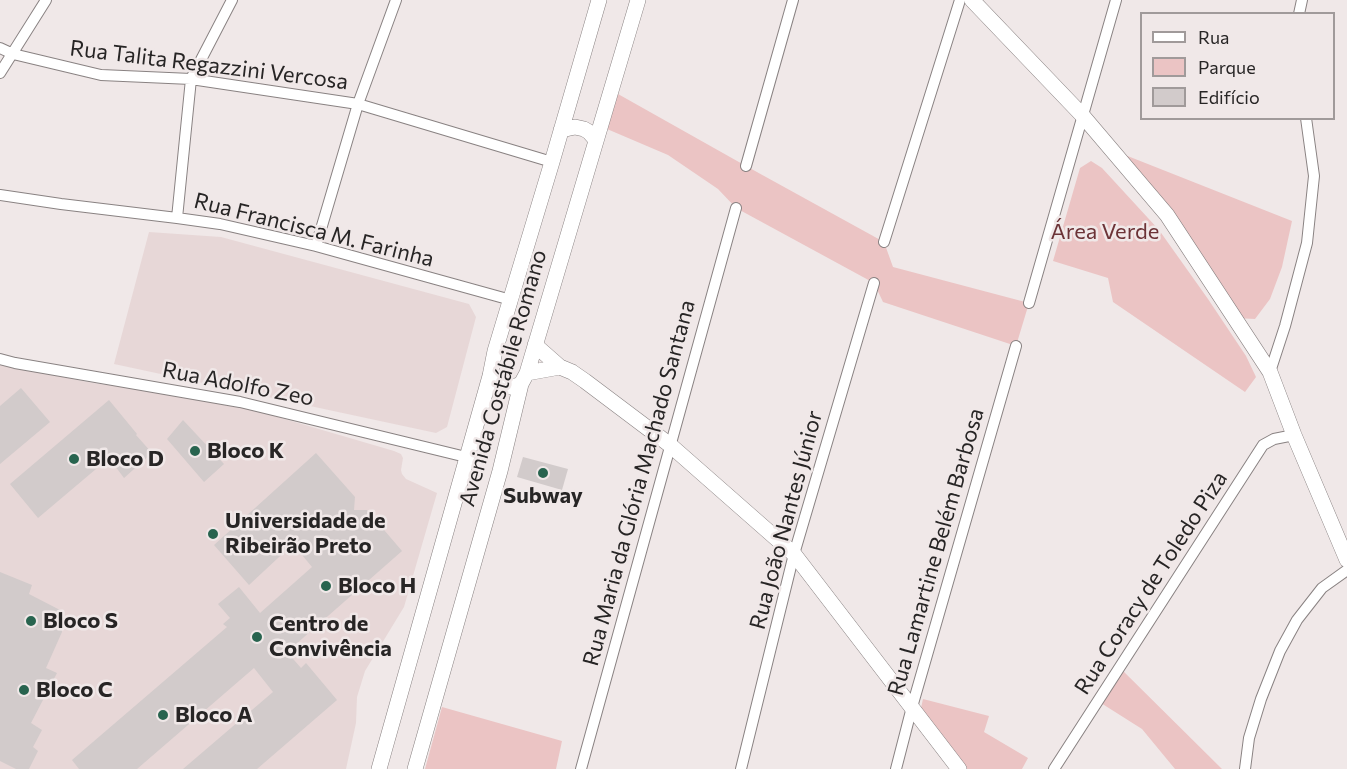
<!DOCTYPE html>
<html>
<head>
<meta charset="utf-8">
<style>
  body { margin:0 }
  #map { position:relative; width:1347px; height:769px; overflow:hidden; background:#f0e8e8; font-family:Commissioner,sans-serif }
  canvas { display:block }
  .legend { position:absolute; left:1140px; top:12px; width:195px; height:108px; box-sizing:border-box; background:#f0e8e8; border:2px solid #a09a9a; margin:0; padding:8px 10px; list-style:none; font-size:18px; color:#272525 }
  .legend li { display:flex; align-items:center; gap:12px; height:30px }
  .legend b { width:30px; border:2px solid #a09a9a }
</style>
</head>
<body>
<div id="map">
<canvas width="1347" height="769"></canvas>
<ul class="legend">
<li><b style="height:8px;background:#fff"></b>Rua</li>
<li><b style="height:16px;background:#ebc4c4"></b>Parque</li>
<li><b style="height:16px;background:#d2cbcb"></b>Edifício</li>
</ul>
</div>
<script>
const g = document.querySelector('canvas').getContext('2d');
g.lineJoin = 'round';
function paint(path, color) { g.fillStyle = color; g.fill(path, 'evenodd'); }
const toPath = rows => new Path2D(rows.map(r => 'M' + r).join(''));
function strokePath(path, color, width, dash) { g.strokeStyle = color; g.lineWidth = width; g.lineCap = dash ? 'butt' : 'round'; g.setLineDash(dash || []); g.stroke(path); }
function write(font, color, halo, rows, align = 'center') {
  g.font = font + ' Commissioner,sans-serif'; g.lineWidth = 5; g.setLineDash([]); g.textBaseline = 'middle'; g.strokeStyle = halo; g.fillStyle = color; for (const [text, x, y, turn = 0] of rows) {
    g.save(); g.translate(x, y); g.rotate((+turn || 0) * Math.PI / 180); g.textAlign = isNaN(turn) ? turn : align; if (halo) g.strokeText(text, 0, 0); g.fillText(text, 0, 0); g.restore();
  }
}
paint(toPath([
  [149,232,221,237,469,304,476,317,447,427,436,433,114,364],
  [0,365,93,383,123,387,254,410,394,451,401,454,403,458,401,470,402,474,406,479,437,493,404,607,365,671,357,697,356,723,346,769,0,769]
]), '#e7d7d7');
paint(toPath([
  [618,94,746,166,884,242,893,267,1029,303,1016,346,883,302,874,283,736,208,718,189,668,155,607,129],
  [1120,153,1292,221,1282,267,1270,299,1255,319,1235,318],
  [1091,161,1102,168,1159,230,1208,299,1246,356,1256,377,1245,392,1113,302,1108,278,1053,261,1080,168],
  [1116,664,1222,769,1175,769,1142,729,1093,698],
  [923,699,989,716,984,732,1028,758,1022,769,962,769,921,708],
  [442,707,562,741,556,769,425,769]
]), '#ebc4c4');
paint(toPath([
  [21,388,50,422,0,464,0,406],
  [109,400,137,434,136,435,152,453,124,478,109,458,38,518,10,484],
  [183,420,224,464,204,482,167,439],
  [316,453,355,497,354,510,367,510,402,551,287,652,301,668,306,663,337,700,257,769,183,769,273,692,254,668,137,769,79,769,72,760,227,627,223,624,230,618,218,604,239,587,260,613,312,567,293,544,249,585,214,545],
  [523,457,568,469,562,490,517,477],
  [0,572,32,585,29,594,60,610,62,632,46,668,57,673,31,723,42,730,33,747,38,751,29,769,16,769,0,761]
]), '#d2cbcb');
const street = toPath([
  [1299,14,1302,0],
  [0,48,13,54,101,75,191,79,358,104,552,162],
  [0,73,46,0],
  [746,166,793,0],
  [0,195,61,204,177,218,220,224,316,246,511,300],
  [177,218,191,79,232,0],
  [884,242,960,0],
  [316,246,358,104,396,0],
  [1029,303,1116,0],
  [0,359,15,363,240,402,466,457],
  [1270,372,1285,326,1307,243,1314,176,1306,118],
  [581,769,736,208],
  [741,769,794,554,874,283],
  [896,769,912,707,1016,346],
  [1054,769,1263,445,1274,439,1294,435],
  [1245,769,1249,738,1261,699,1280,651,1297,620,1322,588,1347,570]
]);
const secondary = toPath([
  [972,0,1082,115,1167,215,1270,372,1294,435,1347,560],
  [561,130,575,127,584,129,589,132,596,140],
  [535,345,560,367,572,372,585,381,670,445,794,554,959,769],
  [527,373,560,367],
  [490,376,496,384,505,387,513,387,521,384],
  [379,769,490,376,495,351,552,162,599,0],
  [415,769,500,471,521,384,527,373,638,0]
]);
strokePath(street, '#898282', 12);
strokePath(secondary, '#898282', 16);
strokePath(street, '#fff', 10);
strokePath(secondary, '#fff', 15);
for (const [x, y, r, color] of [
  [195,451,6,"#28644f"],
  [74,459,6,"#28644f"],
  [543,473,6,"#28644f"],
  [213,534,6,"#28644f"],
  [326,586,6,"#28644f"],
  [31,621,6,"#28644f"],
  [257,637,6,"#28644f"],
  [24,690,6,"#28644f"],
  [163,715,6,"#28644f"]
]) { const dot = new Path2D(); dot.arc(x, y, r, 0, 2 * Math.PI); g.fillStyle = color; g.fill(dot); strokePath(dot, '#f0e8e8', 2); }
write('22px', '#272525', '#f0e8e8', [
  ["Rua Talita Regazzini Vercosa",209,65,7],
  ["Rua Francisca M. Farinha",314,230,14],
  ["Avenida Costábile Romano",503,378,-74],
  ["Rua Adolfo Zeo",238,384,11],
  ["Rua Maria da Glória Machado Santana",639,483,-75],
  ["Rua João Nantes Júnior",786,520,-75],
  ["Rua Lamartine Belém Barbosa",936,552,-74],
  ["Rua Coracy de Toledo Piza",1151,583,-57]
]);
write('22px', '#6c3337', '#f0e8e8', [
  ["Área Verde",1105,232]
]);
write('bold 22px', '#272525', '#f0e8e8', [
  ["Bloco K",207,451],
  ["Bloco D",86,459],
  ["Subway",543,496,"center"],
  ["Universidade de",225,521],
  ["Ribeirão Preto",225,546],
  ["Bloco H",338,586],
  ["Bloco S",43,621],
  ["Centro de",269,624],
  ["Convivência",269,649],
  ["Bloco C",36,690],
  ["Bloco A",175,715]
], 'left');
</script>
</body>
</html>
